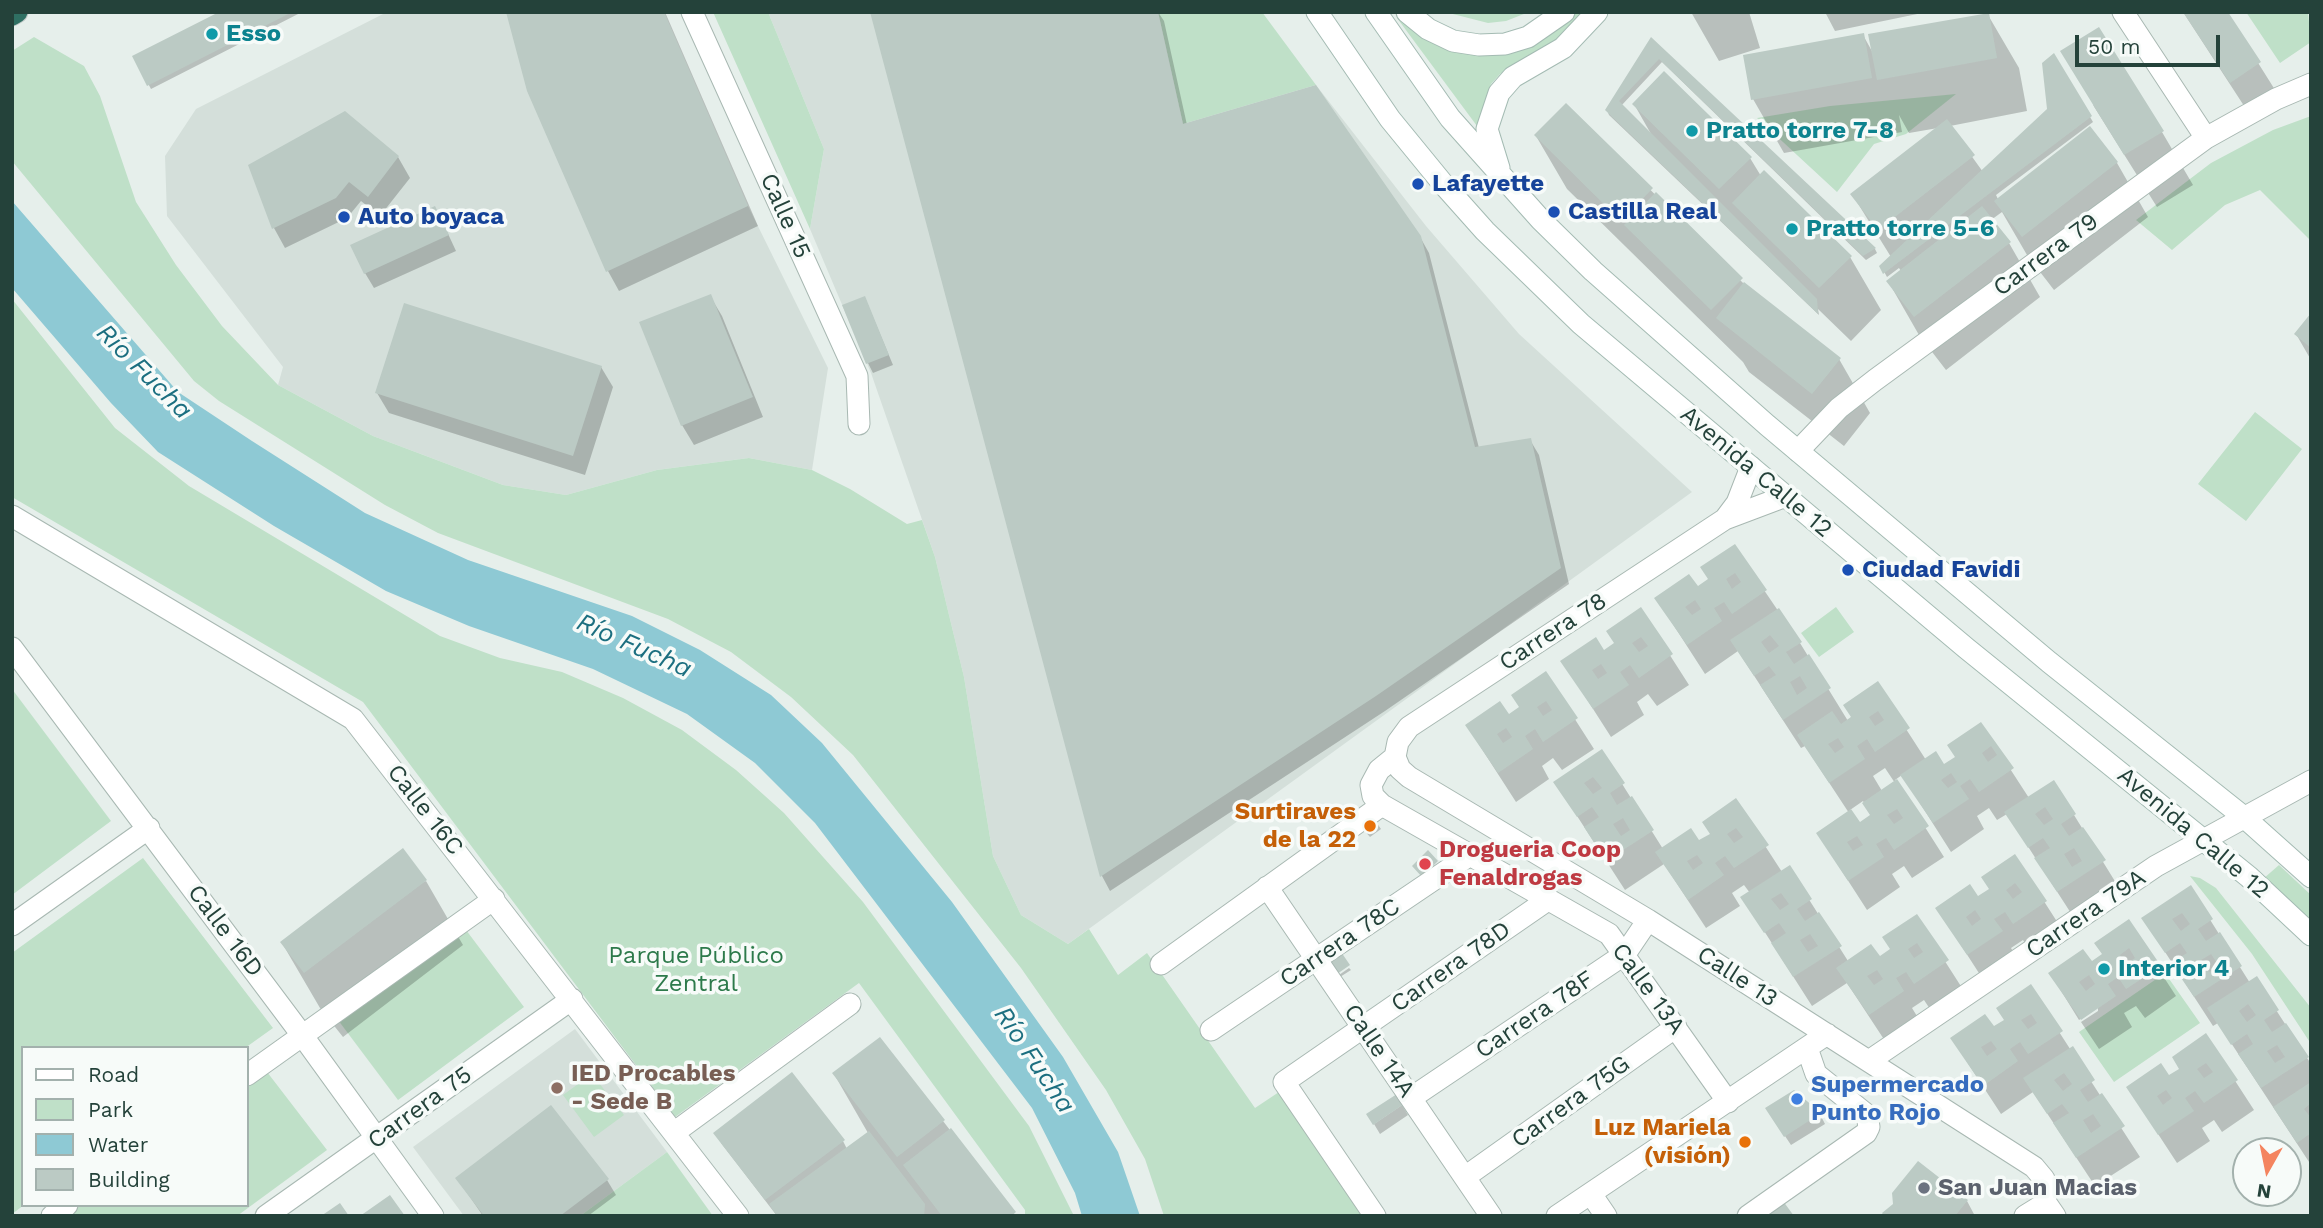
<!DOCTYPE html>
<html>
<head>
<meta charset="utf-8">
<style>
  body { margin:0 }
  #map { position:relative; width:2323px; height:1228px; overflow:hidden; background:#e6efeb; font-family:"Work Sans",sans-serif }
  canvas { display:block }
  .frame { position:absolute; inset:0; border:14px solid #24423a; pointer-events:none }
  .legend { position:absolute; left:21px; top:1046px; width:228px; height:161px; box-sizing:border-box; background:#f7fbf9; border:2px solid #a3b1ad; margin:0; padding:9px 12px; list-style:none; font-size:21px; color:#24423a }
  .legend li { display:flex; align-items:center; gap:14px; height:35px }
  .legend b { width:35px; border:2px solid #a3b1ad }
  .north { position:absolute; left:2232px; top:1137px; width:70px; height:70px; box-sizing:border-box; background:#f7fbf9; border:2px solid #a3b1ad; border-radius:50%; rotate:189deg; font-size:19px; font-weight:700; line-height:28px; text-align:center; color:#24423a }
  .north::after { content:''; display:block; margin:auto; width:24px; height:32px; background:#f4845f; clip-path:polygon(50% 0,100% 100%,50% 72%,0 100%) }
  .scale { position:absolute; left:2075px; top:35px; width:145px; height:32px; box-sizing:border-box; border:4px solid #24423a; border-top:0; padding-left:9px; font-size:21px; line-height:24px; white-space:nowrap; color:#24423a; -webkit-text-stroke:5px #f7fbf9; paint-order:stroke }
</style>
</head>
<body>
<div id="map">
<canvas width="2323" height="1228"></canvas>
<div class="frame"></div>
<ul class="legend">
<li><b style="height:9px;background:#fff"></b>Road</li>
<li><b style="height:19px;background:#bfe0c8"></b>Park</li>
<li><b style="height:19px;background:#8ec9d4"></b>Water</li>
<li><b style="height:19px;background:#bbcac4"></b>Building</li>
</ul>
<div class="north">N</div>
<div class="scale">50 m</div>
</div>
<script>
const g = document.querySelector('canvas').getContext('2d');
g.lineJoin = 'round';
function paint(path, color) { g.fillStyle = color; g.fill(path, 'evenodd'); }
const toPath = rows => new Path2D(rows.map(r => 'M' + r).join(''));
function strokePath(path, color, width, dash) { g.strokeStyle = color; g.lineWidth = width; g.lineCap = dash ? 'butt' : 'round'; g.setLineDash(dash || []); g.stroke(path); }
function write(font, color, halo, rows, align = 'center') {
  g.font = font + ' "Work Sans",sans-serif'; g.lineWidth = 7; g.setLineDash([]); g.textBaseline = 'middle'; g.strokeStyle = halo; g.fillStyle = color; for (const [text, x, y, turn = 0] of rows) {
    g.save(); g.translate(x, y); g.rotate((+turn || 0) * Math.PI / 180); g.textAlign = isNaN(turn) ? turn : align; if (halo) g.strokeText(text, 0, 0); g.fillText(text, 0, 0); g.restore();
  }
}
paint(toPath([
  [387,12,506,12,748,206,828,368,812,470,749,458,657,470,566,495,503,485,373,436,278,385,283,367,167,216,165,156,196,109],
  [768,12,1158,12,1183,124,1316,85,1426,226,1519,334,1692,492,1068,944,1021,915,993,856,964,677,935,557,871,373,810,229,824,149],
  [575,1029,667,1152,580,1216,464,1216,413,1147]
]), '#d4dfda');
paint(toPath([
  [713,12,768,12,824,149,810,229],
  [1158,12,1262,12,1316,85,1183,124],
  [1445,12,1529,12,1506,21,1488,23],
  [1576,12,1586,12,1558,40,1500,74,1491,84,1477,126,1397,18,1417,30,1518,47,1554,32],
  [2246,12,2308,12,2311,42,2280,63],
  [34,37,84,66,100,96,136,202,176,265,222,326,278,385,373,436,503,485,566,495,657,470,749,458,812,470,850,489,907,524,922,520,935,557,964,677,993,856,1021,915,1068,944,1089,929,1118,975,1147,953,1255,1108,1279,1092,1366,1216,1164,1216,1145,1159,1106,1090,1021,968,853,755,791,697,731,652,668,619,438,533,385,505,219,401,194,381,12,161,12,51],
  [1956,94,1906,134,1874,144,1837,192,1757,118,1830,106],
  [2311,116,2311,241,2260,190,2225,205,2172,250,2136,220,2211,163,2273,130],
  [12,299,115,428,189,486,440,636,500,658,562,672,623,698,682,730,736,770,784,813,863,902,1029,1126,1074,1216,1025,1216,1025,1210,859,983,675,1117,363,702,12,497],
  [2255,412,2302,449,2246,521,2198,484],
  [1836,607,1854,632,1819,657,1801,633],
  [12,689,111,821,12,895],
  [143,858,273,1028,245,1048,23,1048,24,1205,12,1214,12,953],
  [2279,865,2311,895,2311,925,2263,879],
  [2190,876,2200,878,2216,888,2311,1008,2311,1044,2252,954],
  [463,926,524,1007,398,1100,338,1020],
  [2165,973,2200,1023,2114,1082,2079,1032],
  [264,1068,327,1150,237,1216,60,1216,75,1205,247,1205,247,1080],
  [592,1074,624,1115,594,1137,563,1095],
  [667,1152,713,1216,580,1216]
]), '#bfe0c8');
paint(toPath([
  [12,201,178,392,252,441,365,513,468,560,632,616,700,650,771,695,822,743,952,902,1063,1057,1118,1152,1140,1216,1082,1216,1075,1193,1032,1108,815,823,755,763,687,714,593,669,469,626,386,591,274,526,158,452,111,403,12,288]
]), '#8ec9d4');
paint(toPath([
  [223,12,302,12,151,89,134,57],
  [508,12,665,12,758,226,619,291,608,271],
  [871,12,1158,12,1164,21,1187,125,1420,237,1429,253,1479,448,1530,440,1539,455,1569,584,1385,711,1110,891,1102,876],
  [1691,12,1749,12,1760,48,1719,61],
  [1825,12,1927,12,1835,31],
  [2183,12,2226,12,2277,93,2248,112],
  [1988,15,2019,68,2027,111,1950,126,1983,172,2049,110,2054,55,2093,122,1996,195,1998,199,2090,128,2117,163,2148,217,2054,290,2027,255,2002,212,1991,220,2009,243,2040,297,1946,370,1919,335,1888,281,1901,271,1899,268,1887,277,1881,266,1891,257,1852,194,1938,128,1909,133,1899,115,1902,132,1784,153,1753,99,1863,35,1873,53],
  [1651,39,1875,249,1877,253,1866,260,1662,62,1621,106,1651,134,1634,104,1750,158,1761,176,1850,257,1881,310,1851,341,1818,309,1819,315,1609,115,1607,110],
  [1566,105,1746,286,1839,359,1870,413,1844,446,1749,372,1743,362,1567,189,1536,136],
  [2093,105,2162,132,2193,185,2157,207],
  [345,113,398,157,410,178,380,216,361,201,347,218,285,248,274,228,250,165],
  [443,223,456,251,374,288,365,273],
  [710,296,722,316,763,417,694,445,682,425],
  [865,298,893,365,873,373,868,363],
  [2311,316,2311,360,2296,334],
  [601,367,613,387,585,475,389,413,377,393],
  [1734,546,1800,643,1848,721,1877,684,1926,760,1944,766,1956,758,1981,724,2029,798,2074,815,2121,891,2076,921,2007,814,1997,820,1989,808,1977,816,1984,829,1951,852,1902,775,1895,780,1944,857,1912,878,1904,866,1892,874,1900,887,1867,910,1818,834,1849,813,1805,746,1801,748,1738,651,1705,674,1656,598,1697,588,1709,580],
  [1885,768,1895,783,1882,791,1873,776],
  [1863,801,1871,816,1859,824,1850,810],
  [1641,610,1689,685,1657,706,1648,694,1637,702,1644,715,1611,737,1563,662,1604,652,1616,644],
  [1546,674,1594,749,1562,770,1553,758,1542,766,1549,779,1516,802,1467,726,1508,716,1521,708],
  [1602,752,1663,849,1699,843,1711,835,1736,801,1782,872,1789,868,1848,961,1879,958,1891,950,1916,916,1964,991,1932,1012,1924,1000,1912,1008,1920,1021,1887,1044,1847,983,1812,1006,1743,898,1750,893,1744,885,1732,893,1740,906,1706,928,1664,864,1625,890,1555,782],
  [1374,819,1381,829,1370,837,1362,828],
  [2015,856,2063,931,2031,953,2023,940,2011,948,2019,962,1986,984,1937,908,1978,899,1990,890],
  [426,881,463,945,343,1037,320,1008,282,943],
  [2190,888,2250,983,2256,979,2311,1064,2311,1165,2218,1023,2213,1026,2143,918],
  [2128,922,2176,996,2145,1018,2136,1006,2124,1013,2132,1027,2099,1049,2081,1022,2098,1011,2098,1007,2079,1020,2050,973,2091,964,2103,956],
  [1349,968,1351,970,1340,977,1339,975],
  [2030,987,2140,1157,2095,1186,2033,1092,2001,1114,1952,1039,1993,1029,2005,1021],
  [2206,1036,2254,1110,2222,1132,2214,1120,2202,1128,2210,1141,2177,1163,2128,1088,2169,1078,2181,1070],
  [834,1074,943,1121,1016,1216,777,1216,721,1143,843,1141,847,1149,868,1133],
  [1794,1092,1820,1114,1825,1124,1791,1145,1773,1118],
  [1402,1105,1408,1115,1380,1134,1374,1124],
  [457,1178,607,1180,616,1195,588,1216,483,1216],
  [1967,1201,1975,1216,1886,1216,1895,1205]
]), '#0003');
paint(toPath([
  [219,12,292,12,147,86,132,56],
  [506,12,664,12,748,206,606,272,527,91],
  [870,12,1158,12,1183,124,1316,85,1421,236,1475,447,1531,438,1561,568,1376,696,1100,877],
  [2183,12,2228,12,2261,62,2230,83],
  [1989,13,1997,58,1877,80,1868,34],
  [2099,27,2164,131,2124,155,2060,51],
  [1864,33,1872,78,1751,100,1743,55],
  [1651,37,1876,248,1863,256,1659,59,1619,101,1817,299,1818,314,1605,110],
  [2054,53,2092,116,1883,274,1879,266,2047,109,2042,63],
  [1664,71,1752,157,1719,189,1632,104],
  [1566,103,1653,188,1621,221,1534,135],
  [345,111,399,156,368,197,349,182,336,198,272,229,248,165],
  [1947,119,1975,155,1878,230,1850,194],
  [2090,126,2118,162,2022,237,1994,201],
  [1764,170,1852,256,1819,288,1732,203],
  [1656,192,1743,278,1711,310,1624,225],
  [435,206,449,235,364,274,350,245],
  [1982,206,2011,242,1914,317,1886,281],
  [1744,282,1841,358,1812,394,1716,318],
  [711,294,753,397,681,426,639,322],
  [865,296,889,355,866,364,842,305],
  [404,303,602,366,573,456,375,393],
  [2311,313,2311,348,2294,334],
  [1735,544,1767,590,1732,614,1724,602,1714,608,1722,621,1687,645,1654,598,1689,574,1698,586,1708,579,1700,567],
  [1735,573,1741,582,1732,589,1726,579],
  [1695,600,1701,609,1692,615,1685,607],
  [1641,607,1673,654,1639,678,1630,665,1620,672,1629,685,1593,709,1560,661,1596,637,1604,650,1614,643,1606,631],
  [1641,637,1648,646,1639,652,1632,643],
  [1601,664,1607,673,1598,679,1592,670],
  [1779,608,1802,642,1786,652,1794,664,1809,654,1831,688,1783,720,1760,685,1776,675,1769,666,1754,676,1730,640],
  [1770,635,1779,646,1769,653,1761,642],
  [1800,676,1807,688,1797,695,1790,682],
  [1546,671,1578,718,1543,742,1535,729,1525,736,1533,749,1498,773,1465,725,1500,701,1509,714,1519,707,1511,695],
  [1546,701,1552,710,1543,716,1537,707],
  [1506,728,1512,737,1503,743,1497,734],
  [1878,681,1910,728,1875,752,1867,739,1857,746,1865,759,1829,783,1797,735,1832,711,1841,724,1851,717,1843,705],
  [1878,711,1884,720,1875,726,1869,717],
  [1838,738,1844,747,1835,753,1828,744],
  [1981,722,2014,768,1979,792,1970,779,1960,786,1969,799,1933,823,1900,775,1936,751,1944,764,1955,757,1947,745],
  [1991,746,1997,755,1988,762,1982,753],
  [1951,773,1957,782,1948,788,1941,780],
  [1602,749,1625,783,1610,793,1617,805,1632,796,1654,830,1606,861,1584,827,1599,817,1592,807,1577,817,1553,782],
  [1593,777,1602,788,1593,794,1584,783],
  [1623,818,1630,830,1621,836,1613,824],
  [1897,779,1929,826,1894,850,1886,838,1876,844,1884,857,1848,881,1816,833,1851,809,1860,822,1870,815,1862,803],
  [1897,809,1903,818,1894,824,1887,815],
  [1857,836,1863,845,1853,851,1847,842],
  [2054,780,2076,814,2061,824,2069,836,2083,827,2106,860,2057,892,2034,858,2050,848,2043,838,2028,848,2004,812],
  [2045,807,2053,819,2044,825,2035,814],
  [2074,848,2082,861,2072,867,2064,854],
  [1736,798,1769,845,1734,868,1725,856,1715,863,1724,875,1688,900,1655,852,1691,828,1699,840,1710,834,1702,822],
  [1736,828,1743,837,1734,843,1727,834],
  [1697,855,1703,863,1693,870,1687,861],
  [403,848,427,880,304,973,280,942],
  [1428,850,1438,861,1422,877,1412,866],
  [2015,854,2047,901,2013,924,2005,912,1994,919,2003,931,1967,955,1935,908,1970,884,1978,896,1989,889,1981,877],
  [2015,883,2022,892,2013,899,2006,890],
  [1975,910,1981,919,1972,926,1966,917],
  [1790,865,1812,899,1797,909,1805,921,1819,912,1842,946,1793,977,1771,943,1786,933,1779,923,1764,933,1740,897],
  [1781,893,1789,904,1780,910,1771,899],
  [1810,934,1818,946,1808,952,1800,940],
  [2191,885,2213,919,2198,929,2206,941,2220,932,2242,966,2194,997,2171,963,2187,953,2180,943,2165,953,2141,918],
  [2182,913,2190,924,2181,931,2172,919],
  [2211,954,2219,966,2209,972,2201,960],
  [1917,914,1949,960,1914,984,1906,972,1896,978,1904,991,1869,1015,1836,968,1871,944,1880,956,1890,949,1882,937],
  [1917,943,1923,952,1914,958,1908,949],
  [1877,970,1883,979,1874,985,1867,976],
  [2129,919,2161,966,2126,989,2118,977,2108,984,2116,996,2081,1020,2048,973,2083,949,2092,961,2102,954,2094,943],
  [2129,948,2135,958,2126,964,2120,955],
  [2089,975,2095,984,2086,991,2079,982],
  [1339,949,1350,965,1337,974,1326,958],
  [2257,976,2279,1010,2264,1020,2272,1032,2286,1023,2309,1057,2261,1088,2238,1054,2253,1044,2247,1034,2231,1045,2207,1008],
  [2248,1004,2256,1015,2247,1022,2239,1011],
  [2277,1045,2285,1057,2275,1063,2267,1051],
  [2031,984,2063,1031,2028,1054,2020,1042,2010,1049,2018,1061,1983,1086,1950,1038,1985,1014,1994,1026,2004,1020,1996,1008],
  [2031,1014,2037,1023,2028,1029,2021,1020],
  [1991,1041,1997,1049,1987,1056,1981,1047],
  [2206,1033,2238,1080,2204,1103,2195,1091,2185,1098,2194,1111,2158,1135,2126,1087,2161,1063,2169,1075,2179,1069,2172,1057],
  [2206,1063,2213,1072,2204,1078,2197,1069],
  [2166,1090,2172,1098,2163,1105,2157,1096],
  [880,1037,945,1120,897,1157,832,1073],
  [2073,1046,2095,1080,2080,1090,2088,1102,2102,1093,2125,1126,2076,1158,2053,1123,2069,1113,2062,1104,2047,1114,2023,1078],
  [2064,1073,2072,1084,2063,1091,2054,1080],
  [2093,1114,2101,1126,2091,1133,2083,1120],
  [792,1072,845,1140,765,1200,713,1133],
  [2311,1082,2311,1103,2304,1109,2311,1118,2311,1133,2297,1143,2273,1107],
  [1794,1090,1821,1113,1784,1137,1765,1108],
  [1397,1094,1404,1104,1373,1125,1366,1114],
  [551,1105,609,1179,560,1216,484,1216,455,1178],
  [951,1128,1016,1212,1011,1216,942,1216,903,1165],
  [869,1131,925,1204,924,1216,777,1216,769,1204],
  [1918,1161,1968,1200,1955,1216,1884,1216,1882,1213,1893,1204,1892,1193],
  [390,1195,405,1216,360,1216],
  [1783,1201,1794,1216,1766,1216],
  [340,1203,349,1216,321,1216]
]), '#bbcac4');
const street = toPath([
  [692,12,857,376,859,424],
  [2123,12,2206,138],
  [1798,451,1839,408,1875,380,2206,138,2276,99,2311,84],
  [12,516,353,719,738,1216],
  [1725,519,1737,503,1751,467],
  [12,648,302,1035,433,1216],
  [1395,757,1400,769,1409,777,1648,920,2034,1167,2044,1179,2046,1203,2055,1216],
  [1395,757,1379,770,1371,785,1373,796,1382,805,1609,934,1728,1102],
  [1395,757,1398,742,1409,727,1725,519,1786,496],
  [1267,887,1491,1216],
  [12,925,149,828],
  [1161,964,1382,805],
  [1211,1030,1470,855],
  [1869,1061,2156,866,2311,781],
  [247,1075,494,899],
  [1411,1098,1625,954,1648,920],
  [675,1132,850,1004],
  [1465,1177,1676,1027],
  [1591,1194,1606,1216],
  [52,1216,67,1205],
  [266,1216,572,999],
  [1375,1216,1284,1082,1549,899],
  [1557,1216,1827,1034],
  [1748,1216,1866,1133,1869,1127,1867,1115,1816,1074,1807,1048],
  [2025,1216,2046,1203]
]);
const secondary = toPath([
  [1317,12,1390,119,1444,185,1485,231,1581,324,1966,648,2249,877,2311,935],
  [1376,12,1450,118,1541,220,1593,271,1767,425,2049,662,2245,818,2311,877],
  [1407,12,1428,29,1453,41,1479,45,1505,44,1528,37,1564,12],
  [1499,168,1487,129,1499,93,1513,77,1563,48,1597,12]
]);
const highway = toPath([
  [12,15,17,12]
]);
strokePath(street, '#a8b8b2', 23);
strokePath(secondary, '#a4bbb3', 23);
strokePath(highway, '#c2cac8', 23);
strokePath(street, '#fff', 21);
strokePath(secondary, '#fff', 21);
strokePath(highway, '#2f6f62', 21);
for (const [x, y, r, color] of [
  [212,34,7,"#0f9aa8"],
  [1692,131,7,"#0f9aa8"],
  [1418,184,7,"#1a4fb4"],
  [1554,212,7,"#1a4fb4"],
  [344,217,7,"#1a4fb4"],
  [1792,229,7,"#0f9aa8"],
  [1848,570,7,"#1a4fb4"],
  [1370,826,7,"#e8710a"],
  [1425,864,7,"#e0444e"],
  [2104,969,7,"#0f9aa8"],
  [557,1088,7,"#8d6e63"],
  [1797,1099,7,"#3f7fe0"],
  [1745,1142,7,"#e8710a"],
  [1924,1188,7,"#6b7280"]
]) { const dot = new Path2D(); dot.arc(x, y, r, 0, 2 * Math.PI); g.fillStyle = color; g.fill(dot); strokePath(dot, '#f7fbf9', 2.5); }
write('bold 24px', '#0d838f', '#f7fbf9', [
  ["Esso",226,34],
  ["Pratto torre 7-8",1706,131],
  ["Pratto torre 5-6",1806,229],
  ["Interior 4",2118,969]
], 'left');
write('bold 24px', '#164399', '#f7fbf9', [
  ["Lafayette",1432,184],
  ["Castilla Real",1568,212],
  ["Auto boyaca",358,217],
  ["Ciudad Favidi",1862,570]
], 'left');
write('24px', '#24423a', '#f7fbf9', [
  ["Calle 15",785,216,66],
  ["Carrera 79",2046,255,-36],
  ["Avenida Calle 12",1756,472,40],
  ["Carrera 78",1553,632,-33],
  ["Calle 16C",425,810,52],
  ["Avenida Calle 12",2193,833,40],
  ["Carrera 79A",2086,914,-34],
  ["Calle 16D",225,931,53],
  ["Carrera 78C",1340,943,-34],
  ["Carrera 78D",1451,967,-35],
  ["Calle 13",1737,977,33],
  ["Calle 13A",1648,989,54],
  ["Carrera 78F",1535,1015,-34],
  ["Calle 14A",1379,1051,56],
  ["Carrera 75G",1571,1102,-36],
  ["Carrera 75",420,1108,-36]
]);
write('bold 24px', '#c56008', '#f7fbf9', [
  ["Surtiraves",1356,812],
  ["de la 22",1356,840],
  ["Luz Mariela",1731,1128],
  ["(visión)",1731,1156]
], 'right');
write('bold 24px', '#be3a42', '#f7fbf9', [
  ["Drogueria Coop",1439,850],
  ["Fenaldrogas",1439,878]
], 'left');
write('24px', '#2d7a4b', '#f7fbf9', [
  ["Parque Público",696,956],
  ["Zentral",696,984]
]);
write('bold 24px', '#785e54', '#f7fbf9', [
  ["IED Procables",571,1074],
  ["- Sede B",571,1102]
], 'left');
write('bold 24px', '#366cbe', '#f7fbf9', [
  ["Supermercado",1811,1085],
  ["Punto Rojo",1811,1113]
], 'left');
write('bold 24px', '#5b616d', '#f7fbf9', [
  ["San Juan Macias",1938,1188]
], 'left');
write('italic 26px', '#1c6f80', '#f7fbf9', [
  ["Río Fucha",144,372,45],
  ["Río Fucha",634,646,24],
  ["Río Fucha",1034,1060,56]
]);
</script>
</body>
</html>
